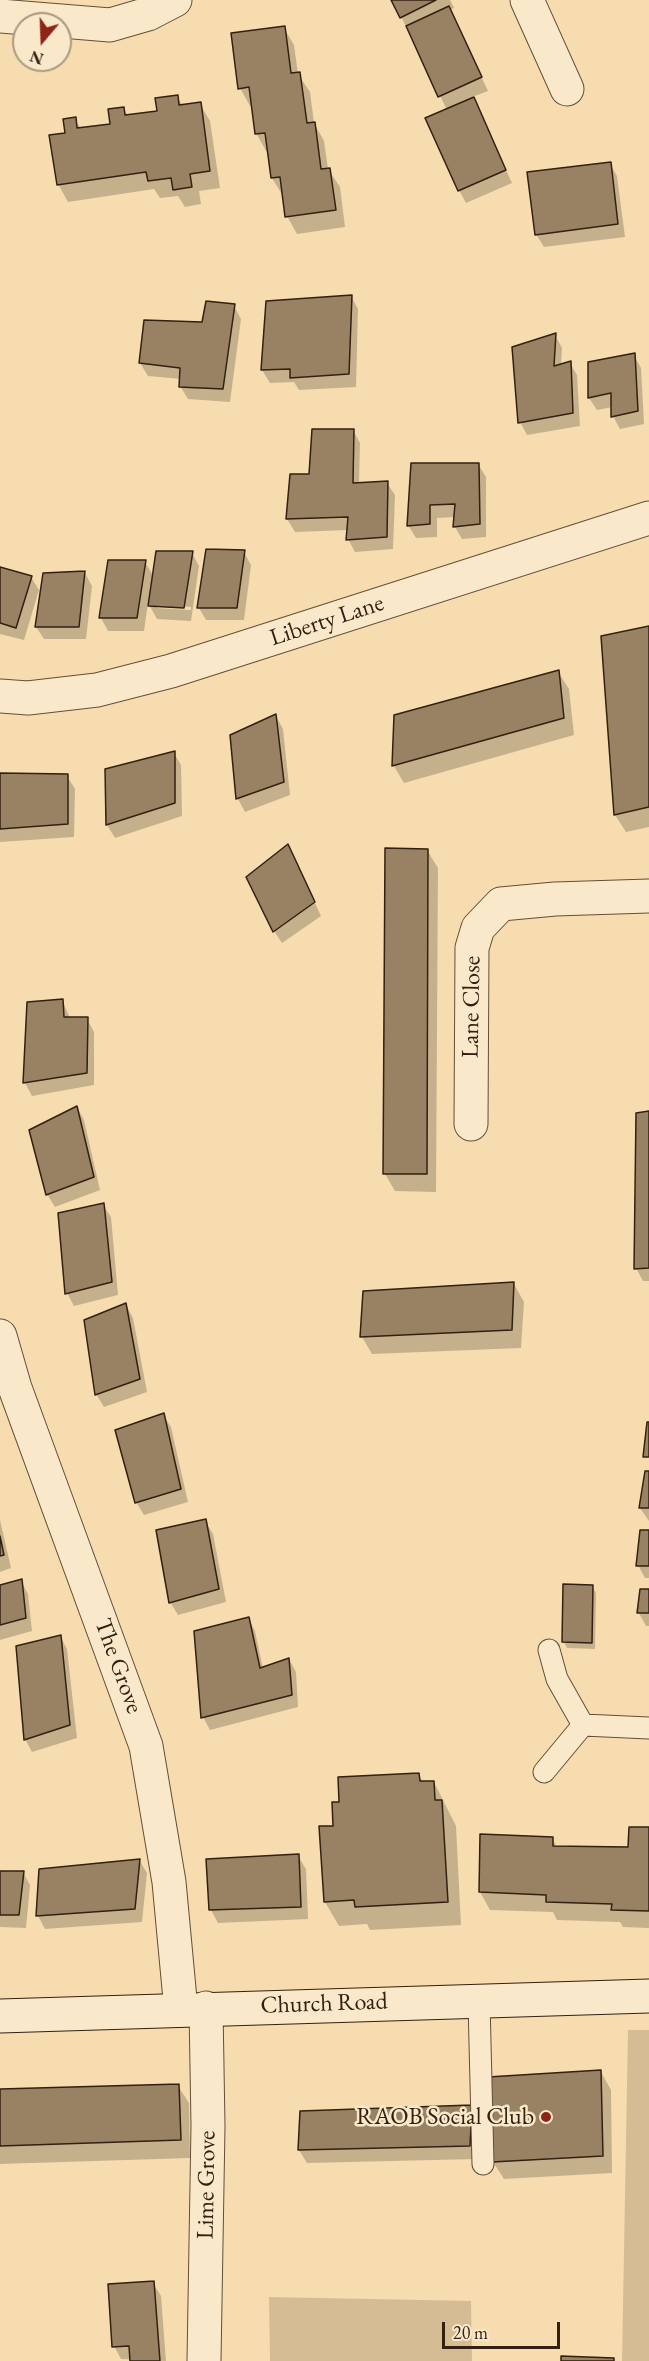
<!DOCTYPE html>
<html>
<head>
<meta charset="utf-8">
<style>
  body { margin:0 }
  #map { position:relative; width:649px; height:2361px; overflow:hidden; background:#f7dcaf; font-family:"EB Garamond",serif }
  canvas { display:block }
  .north { position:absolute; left:12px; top:12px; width:60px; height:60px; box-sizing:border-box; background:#fae8cb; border:2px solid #aa9881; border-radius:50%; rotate:199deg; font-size:16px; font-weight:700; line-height:24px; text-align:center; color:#322011 }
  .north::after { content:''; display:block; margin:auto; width:21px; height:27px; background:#8f2418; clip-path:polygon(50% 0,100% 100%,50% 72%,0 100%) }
  .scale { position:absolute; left:442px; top:2322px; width:118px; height:27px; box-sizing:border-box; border:3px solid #322011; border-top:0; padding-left:8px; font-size:18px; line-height:21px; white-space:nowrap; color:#322011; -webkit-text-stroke:4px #fae8cb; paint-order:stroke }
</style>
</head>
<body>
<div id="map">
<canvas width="649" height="2361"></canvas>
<div class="north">N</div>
<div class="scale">20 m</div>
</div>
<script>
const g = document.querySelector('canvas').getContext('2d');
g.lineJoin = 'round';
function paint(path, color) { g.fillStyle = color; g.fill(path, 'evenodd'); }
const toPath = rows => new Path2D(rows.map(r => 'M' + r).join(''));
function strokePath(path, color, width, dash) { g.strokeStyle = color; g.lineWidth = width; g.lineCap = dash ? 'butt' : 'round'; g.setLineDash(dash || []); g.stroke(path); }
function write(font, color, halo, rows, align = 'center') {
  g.font = font + ' "EB Garamond",serif'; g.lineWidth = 5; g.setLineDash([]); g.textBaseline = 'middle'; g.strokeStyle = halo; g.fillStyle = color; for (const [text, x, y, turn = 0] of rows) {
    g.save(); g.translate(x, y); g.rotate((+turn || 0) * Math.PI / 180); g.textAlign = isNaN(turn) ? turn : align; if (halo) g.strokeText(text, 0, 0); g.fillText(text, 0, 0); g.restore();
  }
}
paint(toPath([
  [628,2030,649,2030,649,2361,622,2361],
  [269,2297,471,2301,472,2361,270,2361]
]), '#d6bc94');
paint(toPath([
  [393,0,450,0,454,8,450,10,488,91,472,97,512,183,466,203,459,190,447,110],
  [284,28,294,45,298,74,310,92,314,123,324,141,328,169,340,187,345,227,297,234,287,216,283,196,272,178,269,151,266,151,256,133,253,105,250,106,240,88],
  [177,97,183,106,200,104,210,121,220,188,199,191,201,204,185,207,178,196,160,198,154,189,68,202,58,184,67,134,75,119,81,129,112,125,124,109,128,116,159,112],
  [610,164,617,176,625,237,544,247,536,234],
  [351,296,358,309,356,387,299,390,294,382,270,383,262,370,267,303],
  [234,306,241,319,230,402,188,399,180,386,181,379,148,376,140,363],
  [555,335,562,348,561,365,570,363,577,375,580,426,527,435,520,422],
  [634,355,641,368,644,424,620,429,613,416,613,407,597,410,589,398],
  [353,430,360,443,359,484,387,483,395,495,393,549,355,552,348,539,348,530,295,532,287,519,292,475,310,475],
  [478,464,486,477,486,537,462,539,455,527,456,517,437,518,437,537,416,538,408,525,412,465],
  [244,552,251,565,244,620,206,620,199,608],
  [192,553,199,566,191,621,157,619,148,603,144,631,108,631,101,618,145,562,154,577],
  [157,605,191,607,191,610,157,608],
  [0,568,31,577,39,590,24,640,0,634],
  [85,573,92,586,86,639,44,639,36,627],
  [649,627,649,827,626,832,615,815,602,637],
  [558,672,569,689,574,735,404,783,394,766,396,716],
  [276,716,283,729,290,795,245,812,238,799,232,736],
  [174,753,181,765,182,816,115,838,107,825,106,770],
  [0,775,67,776,75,789,74,837,0,842],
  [427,850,438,868,436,1192,395,1191,385,1174],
  [294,859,321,916,282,943,274,931],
  [62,1000,70,1018,87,1019,94,1032,94,1085,32,1096,25,1083,28,1003],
  [77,1107,84,1120,100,1190,55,1207,47,1194],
  [649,1112,649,1281,643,1281,636,1268],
  [103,1205,111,1217,118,1295,74,1306,67,1293],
  [514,1284,524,1302,521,1348,372,1354,362,1337],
  [126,1305,133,1318,147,1392,104,1407,96,1394],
  [163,1415,171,1427,188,1502,144,1515,136,1502],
  [649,1472,649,1521,640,1508],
  [0,1520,11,1568,0,1572],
  [205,1521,213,1534,226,1602,178,1615,170,1602],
  [649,1532,649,1578,645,1578,638,1565],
  [21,1581,28,1594,32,1631,0,1640,0,1587],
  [592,1586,596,1593,595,1649,567,1648,564,1642],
  [649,1591,649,1626,646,1626,639,1613],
  [248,1618,255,1631,263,1669,289,1659,296,1672,298,1707,210,1730,203,1717],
  [60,1636,67,1649,77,1738,32,1752,25,1739],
  [418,1774,423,1782,434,1782,456,1826,461,1925,370,1930,367,1924,339,1926,325,1902,321,1828,335,1827,341,1803],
  [649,1829,649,1928,623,1927,620,1922,557,1920,553,1912,490,1910,480,1892,552,1838,557,1847,630,1849],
  [298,1856,306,1869,308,1919,218,1923,211,1910],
  [139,1860,147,1873,142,1922,45,1929,38,1916],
  [0,1872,23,1872,30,1885,26,1928,0,1927],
  [601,2072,611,2090,612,2173,504,2179,493,2162],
  [178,2086,189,2103,190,2158,0,2164,0,2091],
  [471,2106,477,2159,307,2163,299,2150],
  [153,2283,161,2296,166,2361,121,2359,114,2346]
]), '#0003');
const building = toPath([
  [391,0,436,0,400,18,391,0],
  [449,6,482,77,438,97,406,26,449,6],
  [285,26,291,73,300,72,307,123,315,122,321,169,330,168,336,210,285,217,280,177,271,178,265,133,255,134,249,87,238,89,231,33,285,26],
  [178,95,179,105,201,102,210,171,190,174,192,187,173,190,171,178,148,181,146,172,57,185,49,135,65,133,63,119,76,117,77,128,110,124,108,109,124,107,125,115,157,111,155,98,178,95],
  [474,97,506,170,458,191,425,118,474,97],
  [611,162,618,224,535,235,527,172,611,162],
  [352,295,349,374,290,378,290,369,261,370,266,301,352,295],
  [206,301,235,304,223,389,179,387,180,368,139,363,144,320,202,322,206,301],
  [556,333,554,366,571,361,573,413,518,423,512,347,556,333],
  [635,353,638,411,611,417,611,393,588,398,588,362,635,353],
  [312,429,354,429,353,483,388,481,387,537,346,540,348,517,286,519,290,474,309,474,312,429],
  [411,463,479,463,480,524,453,527,455,504,430,505,430,524,407,526,411,463],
  [206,549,245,550,237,608,197,608,206,549],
  [156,551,193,551,184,608,148,606,156,551],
  [108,560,146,560,137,618,99,618,108,560],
  [0,567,32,576,16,628,0,623,0,567],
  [85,571,79,627,35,627,43,573,85,571],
  [649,626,649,807,614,815,601,636,649,626],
  [559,670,564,718,392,766,394,715,559,670],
  [276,714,284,782,236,799,230,735,276,714],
  [175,751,175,803,106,825,105,769,175,751],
  [0,773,68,774,68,824,0,829,0,773],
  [288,844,315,902,273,932,246,877,288,844],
  [385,848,428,849,427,1174,383,1174,385,848],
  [63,999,64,1017,88,1017,87,1073,23,1083,27,1002,63,999],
  [77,1106,94,1177,46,1195,29,1130,77,1106],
  [649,1111,649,1268,634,1269,636,1113,649,1111],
  [104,1203,112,1282,65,1294,58,1213,104,1203],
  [514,1282,512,1330,360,1337,363,1291,514,1282],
  [126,1303,140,1379,95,1395,84,1320,126,1303],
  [164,1413,181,1489,135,1503,115,1430,164,1413],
  [647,1422,649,1422,649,1457,643,1457,647,1422],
  [645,1471,649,1471,649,1508,639,1508,645,1471],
  [206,1519,219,1589,169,1603,156,1530,206,1519],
  [640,1530,649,1530,649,1566,636,1566,640,1530],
  [0,1536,4,1555,0,1556,0,1536],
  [22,1579,26,1618,0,1625,0,1585,22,1579],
  [563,1584,593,1585,592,1643,562,1642,563,1584],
  [640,1589,649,1589,649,1613,637,1613,640,1589],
  [249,1617,260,1668,289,1658,292,1695,201,1718,194,1631,249,1617],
  [61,1635,70,1725,24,1740,16,1646,61,1635],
  [419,1773,420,1781,434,1781,435,1800,442,1800,448,1902,355,1907,354,1900,324,1902,319,1826,333,1826,332,1802,339,1802,338,1777,419,1773],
  [629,1827,649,1827,649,1911,611,1910,612,1904,546,1902,546,1895,479,1892,480,1834,553,1837,553,1846,628,1847,629,1827],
  [299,1854,301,1907,209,1910,206,1859,299,1854],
  [140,1859,135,1909,36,1916,39,1869,140,1859],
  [0,1871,24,1871,19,1915,0,1915,0,1871],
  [601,2070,603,2156,492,2162,488,2077,601,2070],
  [179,2084,181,2140,0,2146,0,2089,179,2084],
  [472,2105,470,2146,298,2150,300,2111,472,2105],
  [154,2281,160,2361,130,2361,129,2346,112,2347,108,2284,154,2281],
  [561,2356,614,2358,614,2361,561,2361,561,2356]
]);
paint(building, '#988263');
strokePath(building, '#322011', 1.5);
const service = toPath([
  [549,1650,557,1679,583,1725,649,1728],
  [544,1772,583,1725],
  [479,2002,483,2164]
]);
const minor = toPath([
  [527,0,567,89],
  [0,16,110,25,148,14,175,0],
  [0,696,28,698,97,690,171,671,649,518],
  [471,1124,472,948,478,928,501,904,555,899,649,896],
  [0,1336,15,1388,146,1746,169,1882,181,2010],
  [204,2361,208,2126,206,2008]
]);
const secondary = toPath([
  [0,2016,649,1996]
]);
strokePath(service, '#634f38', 23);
strokePath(minor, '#634f38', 35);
strokePath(secondary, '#322011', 35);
strokePath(service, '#fae8cb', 21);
strokePath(minor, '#fae8cb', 33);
strokePath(secondary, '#fae8cb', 33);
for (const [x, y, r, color] of [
  [546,2117,6,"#8f2418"]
]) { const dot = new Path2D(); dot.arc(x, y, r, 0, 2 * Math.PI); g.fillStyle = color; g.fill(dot); strokePath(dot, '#fae8cb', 2); }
write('24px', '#322011', '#fae8cb', [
  ["Liberty Lane",327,621,-18],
  ["Lane Close",472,1007,-89],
  ["The Grove",118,1666,70],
  ["Church Road",324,2004,-2],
  ["Lime Grove",207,2185,-89]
]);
write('24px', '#322011', '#fae8cb', [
  ["RAOB Social Club",534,2117]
], 'right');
</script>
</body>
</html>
